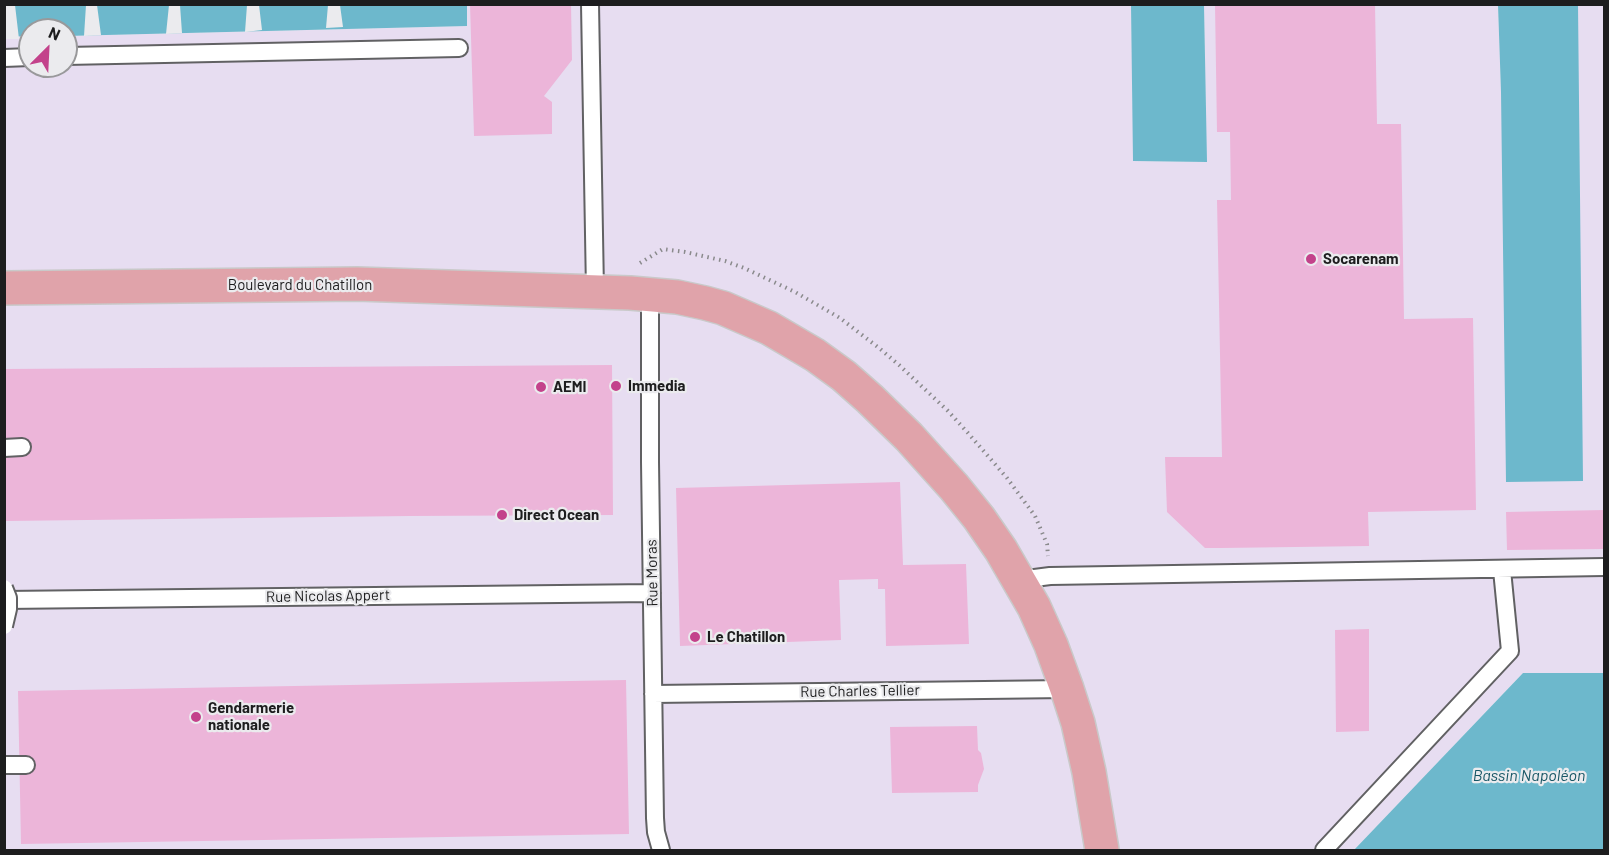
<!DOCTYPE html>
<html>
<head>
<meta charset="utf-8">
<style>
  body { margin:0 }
  #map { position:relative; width:1609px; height:855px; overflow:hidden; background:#ebebee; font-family:Barlow,sans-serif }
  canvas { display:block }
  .frame { position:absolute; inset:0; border:6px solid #1d1d1e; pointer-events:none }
  .north { position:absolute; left:18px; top:18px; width:60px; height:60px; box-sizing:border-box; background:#ebebee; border:2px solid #99999b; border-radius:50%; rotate:24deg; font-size:16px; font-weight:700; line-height:24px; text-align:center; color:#1d1d1e }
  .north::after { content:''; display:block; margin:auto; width:21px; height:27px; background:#c3428b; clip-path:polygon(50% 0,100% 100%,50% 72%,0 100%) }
</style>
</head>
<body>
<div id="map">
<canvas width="1609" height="855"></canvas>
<div class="frame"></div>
<div class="north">N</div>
</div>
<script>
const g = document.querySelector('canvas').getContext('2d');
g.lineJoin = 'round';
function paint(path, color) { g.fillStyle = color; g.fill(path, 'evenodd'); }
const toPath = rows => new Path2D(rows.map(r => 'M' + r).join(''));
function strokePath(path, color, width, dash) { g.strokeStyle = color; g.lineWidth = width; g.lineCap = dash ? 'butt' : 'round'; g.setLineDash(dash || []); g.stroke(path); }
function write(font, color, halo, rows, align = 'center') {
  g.font = font + ' Barlow,sans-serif'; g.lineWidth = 4.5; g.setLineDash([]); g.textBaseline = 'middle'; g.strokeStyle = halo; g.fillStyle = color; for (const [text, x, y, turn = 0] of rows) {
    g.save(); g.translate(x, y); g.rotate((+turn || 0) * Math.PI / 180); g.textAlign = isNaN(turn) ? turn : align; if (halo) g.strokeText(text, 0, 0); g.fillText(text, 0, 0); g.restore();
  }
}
paint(toPath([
  [467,5,1131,5,1134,161,1206,162,1204,5,1498,5,1501,90,1578,88,1578,5,1604,5,1604,673,1523,673,1354,850,5,850,4,37,30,36,30,66,66,66,66,36,467,26]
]), '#e7ddf1');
paint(toPath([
  [467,4,467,26,66,36,66,30,30,30,30,36,5,37,4,5],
  [1131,5,1204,5,1207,162,1133,161],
  [1498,5,1578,5,1583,481,1506,482,1501,92],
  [1523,673,1604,673,1604,850,1354,850]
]), '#6db8cc');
paint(toPath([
  [5,5,15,5,19,39,5,39],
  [86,5,97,5,101,35,84,36],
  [169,5,180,5,182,33,166,34],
  [247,5,259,5,262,30,245,32],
  [328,5,340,5,343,27,326,28]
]), '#ebebee');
paint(toPath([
  [470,4,571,4,572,60,544,96,552,102,552,134,474,136],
  [1215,4,1375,4,1377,124,1401,124,1404,319,1473,318,1476,510,1368,512,1369,546,1221,548,1205,548,1167,512,1165,457,1222,457,1217,200,1231,200,1230,132,1217,132],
  [612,365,613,515,409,516,6,521,5,369],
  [900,482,903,565,966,564,969,644,886,646,885,589,878,589,878,579,839,580,841,640,680,646,676,488],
  [1604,510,1604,549,1507,550,1506,512],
  [1369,629,1369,731,1336,732,1335,630],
  [626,680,629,834,21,844,18,691],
  [977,726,978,750,981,753,984,769,978,785,978,792,892,793,890,727]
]), '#ecb5d9');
const service = toPath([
  [590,4,595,291],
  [66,56,459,48],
  [4,58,30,57],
  [650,294,650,462,655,818,656,832,661,850],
  [4,448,22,447],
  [1019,580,1050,576,1604,567],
  [4,600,652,593],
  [653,694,1067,689],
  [4,765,26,765],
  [1324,850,1510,651,1502,570]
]);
const primary = toPath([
  [4,288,357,284,630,293,677,297,705,303,723,308,769,328,815,355,844,376,870,399,909,437,954,487,979,518,1001,550,1034,607,1051,645,1067,689,1078,723,1089,772,1102,850]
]);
strokePath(service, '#616163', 20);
strokePath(primary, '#c9c9c9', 36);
strokePath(toPath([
  [640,263,663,249,685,252,725,261,744,268,795,292,840,318,879,348,899,365,948,411,968,433,1007,478,1035,516,1047,544,1048,556]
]), '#8a8a8c', 4, [1.5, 4.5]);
strokePath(service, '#fff', 16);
strokePath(primary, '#e0a3aa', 33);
const serviceBridge = toPath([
  [4,588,8,598,8,609,4,626]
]);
strokePath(serviceBridge, '#616163', 20, []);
strokePath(serviceBridge, '#fff', 16);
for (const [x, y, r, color] of [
  [1311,259,6,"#c3428b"],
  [616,386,6,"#c3428b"],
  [541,387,6,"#c3428b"],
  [502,515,6,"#c3428b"],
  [695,637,6,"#c3428b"],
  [196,717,6,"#c3428b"]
]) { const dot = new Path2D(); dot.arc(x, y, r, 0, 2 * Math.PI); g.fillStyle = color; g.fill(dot); strokePath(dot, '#ebebee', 2); }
write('bold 15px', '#1d1d1e', '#ebebee', [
  ["Socarenam",1323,259],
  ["Immedia",628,386],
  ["AEMI",553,387],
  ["Direct Ocean",514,515],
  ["Le Chatillon",707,637],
  ["Gendarmerie",208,708],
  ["nationale",208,725]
], 'left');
write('15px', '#1d1d1e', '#ebebee', [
  ["Boulevard du Chatillon",300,285],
  ["Rue Moras",652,573,-91],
  ["Rue Nicolas Appert",328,596,-1],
  ["Rue Charles Tellier",860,691,-1]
]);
write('italic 16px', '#175665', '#ebebee', [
  ["Bassin Napoléon",1529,776]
]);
</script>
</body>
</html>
